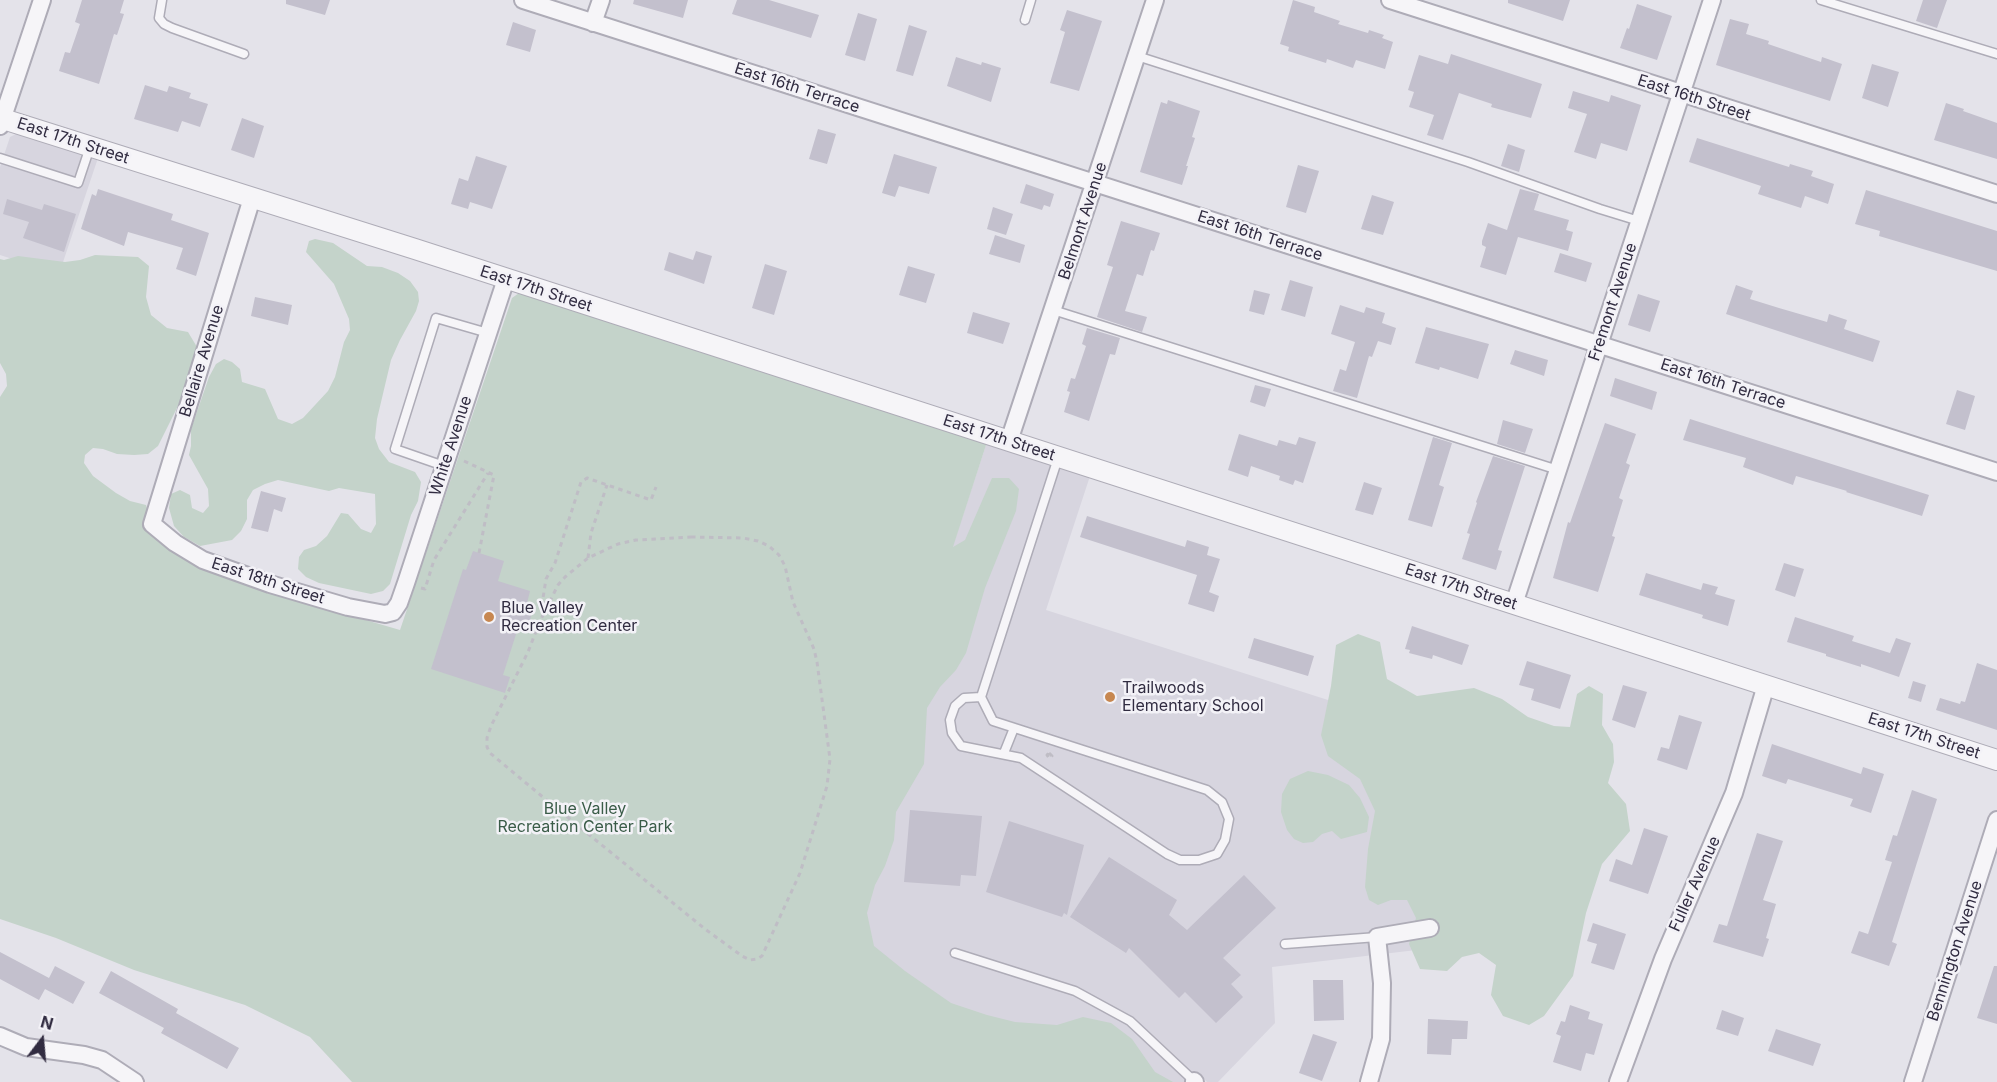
<!DOCTYPE html>
<html>
<head>
<meta charset="utf-8">
<style>
  body { margin:0 }
  #map { position:relative; width:1997px; height:1082px; overflow:hidden; background:#e4e3ea; font-family:Inter,sans-serif }
  canvas { display:block }
  .north { position:absolute; left:12px; top:1010px; width:60px; height:60px; -webkit-text-stroke:4px #f3f2f7; paint-order:stroke; rotate:16deg; font-size:16px; font-weight:700; line-height:24px; text-align:center; color:#312c41 }
  .north::after { content:''; display:block; margin:auto; width:21px; height:27px; background:#312c41; clip-path:polygon(50% 0,100% 100%,50% 72%,0 100%) }
</style>
</head>
<body>
<div id="map">
<canvas width="1997" height="1082"></canvas>
<div class="north">N</div>
</div>
<script>
const g = document.querySelector('canvas').getContext('2d');
g.lineJoin = 'round';
function paint(path, color) { g.fillStyle = color; g.fill(path, 'evenodd'); }
const toPath = rows => new Path2D(rows.map(r => 'M' + r).join(''));
function strokePath(path, color, width, dash) { g.strokeStyle = color; g.lineWidth = width; g.lineCap = dash ? 'butt' : 'round'; g.setLineDash(dash || []); g.stroke(path); }
function write(font, color, halo, rows, align = 'center') {
  g.font = font + ' Inter,sans-serif'; g.lineWidth = 5; g.setLineDash([]); g.textBaseline = 'middle'; g.strokeStyle = halo; g.fillStyle = color; for (const [text, x, y, turn = 0] of rows) {
    g.save(); g.translate(x, y); g.rotate((+turn || 0) * Math.PI / 180); g.textAlign = isNaN(turn) ? turn : align; if (halo) g.strokeText(text, 0, 0); g.fillText(text, 0, 0); g.restore();
  }
}
paint(toPath([
  [18,133,98,158,59,274,0,255,0,167,10,137],
  [987,442,1090,476,1046,610,1588,783,1544,935,1272,967,1275,1023,1218,1082,1207,1082,1203,1078,1198,1082,781,1082,776,1080]
]), '#d7d5df');
paint(toPath([
  [315,239,333,243,367,266,382,267,398,273,410,281,418,292,419,301,416,311,400,340,391,360,377,419,375,438,379,449,389,462,415,472,421,482,418,501,411,515,390,584,383,591,371,594,319,583,306,577,298,569,299,557,304,550,316,546,327,536,341,513,348,514,361,529,371,533,376,524,375,494,339,488,329,491,278,480,265,484,253,490,247,500,247,519,241,531,232,540,200,546,184,537,174,526,169,508,171,494,180,490,190,495,192,508,203,513,209,506,208,489,189,455,191,446,191,429,209,377,216,364,224,359,232,362,240,369,242,382,265,389,278,419,292,424,303,418,328,391,335,377,344,342,350,330,349,319,334,284,306,252,309,241],
  [95,255,138,257,149,266,146,297,151,315,167,328,188,332,197,347,181,400,158,446,148,454,134,455,117,454,103,449,93,448,85,455,84,463,93,476,116,493,130,501,146,505,149,514,146,528,159,542,182,558,252,587,400,630,512,298,519,293,987,442,953,547,965,540,992,478,1009,478,1019,489,1016,511,985,588,966,653,956,670,940,687,927,708,924,764,896,812,894,840,885,866,875,885,867,913,874,946,905,971,951,1003,987,1015,1015,1022,1057,1025,1083,1017,1111,1023,1132,1039,1155,1072,1173,1082,352,1082,310,1037,245,1005,134,970,56,938,0,919,0,397,7,386,6,374,0,363,0,259,4,260,18,256,65,262,80,260],
  [1358,634,1380,642,1387,679,1417,696,1474,688,1502,699,1528,717,1554,726,1570,727,1577,694,1589,686,1603,694,1602,725,1613,744,1614,762,1608,783,1626,804,1630,831,1602,864,1586,913,1573,976,1544,1016,1529,1025,1503,1016,1491,995,1496,965,1479,953,1462,957,1447,971,1420,969,1409,944,1416,918,1407,900,1391,900,1378,905,1369,900,1365,887,1368,849,1375,811,1360,779,1328,756,1321,735,1331,686,1336,645],
  [1308,771,1328,775,1349,785,1360,798,1369,817,1367,832,1341,839,1332,831,1322,834,1313,842,1303,843,1294,839,1287,830,1281,812,1282,794,1290,779]
]), '#c4d3ca');
paint(toPath([
  [82,0,124,0,120,13,124,14,117,35,114,34,99,84,59,71,65,52,70,53,80,24,75,22],
  [286,0,330,0,325,15,286,4],
  [634,0,688,0,683,18,633,4],
  [737,0,769,0,819,15,811,38,732,14],
  [1293,0,1315,7,1314,12,1340,21,1338,24,1368,33,1369,30,1384,35,1382,38,1393,42,1385,69,1356,60,1353,68,1327,59,1326,63,1288,51,1289,47,1280,44],
  [1508,0,1570,0,1563,21,1508,3],
  [1923,0,1947,0,1937,28,1916,21],
  [1637,4,1672,16,1657,60,1620,48,1627,28,1629,29],
  [1067,10,1102,21,1079,91,1050,83,1065,32,1060,30],
  [858,13,877,19,865,61,845,55],
  [1730,19,1749,24,1746,34,1769,41,1768,44,1821,62,1822,57,1842,64,1830,101,1716,65],
  [513,22,536,30,530,52,506,45],
  [909,25,927,31,913,76,896,71],
  [1451,54,1542,84,1531,118,1491,107,1492,104,1459,93,1443,140,1427,135,1434,115,1409,107,1414,92,1408,90,1419,55,1448,64],
  [956,57,981,65,982,62,1001,68,991,102,947,86],
  [1872,64,1899,72,1888,107,1862,98],
  [145,85,167,92,169,86,191,93,189,98,208,104,200,127,182,121,178,132,134,119],
  [1573,91,1609,102,1611,95,1641,105,1627,151,1601,143,1596,159,1574,152,1587,114,1568,108],
  [1168,100,1200,111,1192,137,1195,138,1186,166,1188,166,1182,185,1140,172,1161,102,1167,104],
  [1946,103,1964,109,1963,111,1997,123,1997,159,1934,140],
  [242,118,264,126,254,158,231,150],
  [818,129,836,134,827,164,809,159],
  [1697,138,1789,167,1790,164,1813,171,1811,176,1834,184,1828,204,1805,196,1801,208,1758,194,1761,186,1689,162],
  [1508,144,1525,150,1519,172,1501,166],
  [894,154,937,167,929,194,899,186,895,197,882,193],
  [476,156,507,166,492,209,470,202,468,209,451,204,459,178,468,181],
  [1298,165,1319,171,1306,213,1286,207],
  [1026,184,1054,194,1050,207,1044,205,1042,210,1020,203],
  [98,189,173,214,171,220,209,233,196,276,176,269,183,248,128,232,124,246,81,229,92,194,96,196],
  [1520,189,1539,194,1534,210,1569,220,1566,230,1573,232,1568,251,1518,237,1506,275,1480,267,1486,247,1482,245,1482,241,1488,223,1507,230],
  [1866,190,1997,231,1997,271,1879,236,1880,231,1855,224],
  [1372,195,1394,202,1383,235,1361,229],
  [7,199,42,210,44,204,76,214,64,252,23,238,29,222,3,214],
  [993,207,1013,214,1006,235,987,229],
  [1121,221,1160,233,1154,251,1151,250,1143,276,1137,274,1125,311,1147,317,1142,332,1097,317,1113,267,1107,265],
  [995,235,1025,245,1020,263,989,254],
  [696,251,712,256,704,284,664,270,669,252,693,260],
  [1560,253,1592,263,1586,282,1554,272],
  [765,264,787,271,774,315,752,308],
  [908,266,935,274,926,303,899,295],
  [1290,280,1313,287,1305,317,1281,310],
  [1736,285,1753,291,1750,299,1779,308,1827,322,1829,314,1847,320,1844,329,1880,341,1873,362,1726,314],
  [1254,290,1270,294,1264,315,1249,311],
  [1638,294,1660,301,1650,332,1628,325],
  [255,297,292,305,288,325,251,316],
  [1340,305,1364,313,1366,307,1385,313,1382,323,1396,328,1391,345,1378,341,1372,357,1369,356,1357,398,1333,391,1340,369,1346,371,1355,342,1331,334],
  [973,312,1010,323,1003,344,967,333],
  [1426,327,1489,344,1478,379,1440,367,1439,370,1415,363],
  [1087,328,1120,338,1115,355,1110,354,1089,421,1064,412,1070,392,1067,391,1071,378,1075,379,1086,346,1082,344],
  [1515,350,1548,360,1544,376,1510,364],
  [1615,378,1657,392,1652,410,1610,396],
  [1255,385,1271,389,1265,407,1250,402],
  [1957,390,1975,396,1965,430,1946,424],
  [1690,419,1929,495,1922,516,1846,492,1847,491,1796,476,1793,485,1743,467,1746,458,1683,440],
  [1503,420,1533,429,1525,453,1497,444],
  [1605,423,1636,434,1626,463,1630,465,1619,498,1623,500,1612,536,1615,537,1598,592,1553,578,1568,522,1570,523],
  [1239,434,1277,446,1279,440,1296,445,1299,437,1316,442,1303,483,1295,480,1293,485,1279,480,1280,476,1251,466,1248,477,1228,470],
  [1433,437,1452,443,1439,485,1444,487,1432,527,1408,520],
  [1493,456,1525,466,1498,550,1502,551,1496,570,1462,559,1470,534,1467,533,1477,503,1476,502],
  [1364,482,1382,488,1373,515,1355,510],
  [261,491,286,498,282,512,274,509,268,532,251,528],
  [1087,516,1185,547,1187,540,1209,547,1207,555,1220,559,1209,592,1219,596,1214,612,1188,604,1197,575,1080,537],
  [473,551,504,561,498,581,530,591,527,603,534,605,527,631,518,628,503,675,510,677,505,693,431,669,463,569,466,570],
  [1784,563,1804,569,1795,597,1775,590],
  [1646,573,1701,590,1703,583,1718,587,1715,594,1735,600,1728,626,1702,618,1703,615,1639,595],
  [1795,617,1854,636,1852,641,1890,653,1896,638,1911,643,1899,677,1861,664,1861,667,1826,656,1826,654,1787,642],
  [1412,626,1469,645,1462,665,1433,655,1432,659,1409,653,1410,650,1405,649],
  [1254,638,1314,656,1308,676,1248,658],
  [1527,661,1571,675,1560,709,1531,700,1534,689,1519,685],
  [1977,663,1997,670,1997,730,1936,710,1940,698,1960,704,1961,701,1965,702],
  [1913,681,1926,685,1921,702,1908,698],
  [1623,685,1647,692,1635,728,1612,720],
  [1679,715,1702,722,1687,770,1657,760,1661,747,1669,749],
  [1772,744,1861,774,1863,767,1884,774,1871,813,1850,806,1853,799,1788,779,1786,784,1762,776],
  [1912,790,1937,799,1892,942,1897,944,1889,966,1851,953,1859,931,1868,934,1892,862,1885,860,1893,835,1897,836],
  [910,810,982,816,976,876,961,875,960,886,904,882],
  [1009,821,1084,845,1067,915,1064,913,1062,917,986,892],
  [1644,828,1668,836,1648,894,1609,881,1616,859,1632,865],
  [1757,833,1783,841,1763,900,1776,904,1766,938,1769,939,1763,957,1713,942,1719,924,1727,926],
  [1109,857,1177,900,1169,915,1187,930,1244,875,1276,908,1223,958,1241,975,1231,984,1243,997,1216,1023,1185,992,1179,998,1129,948,1126,953,1070,917],
  [1593,923,1626,934,1614,970,1591,963,1597,944,1587,941],
  [0,952,49,978,55,966,85,982,73,1004,45,989,39,1000,0,979],
  [1994,966,1997,966,1997,1024,1977,1018],
  [111,971,178,1009,176,1013,239,1048,227,1069,161,1033,164,1028,99,993],
  [1313,980,1343,980,1344,1020,1314,1021],
  [1570,1005,1590,1012,1588,1019,1603,1024,1594,1055,1586,1053,1581,1071,1553,1062,1561,1036,1556,1034,1561,1021,1565,1022],
  [1722,1010,1744,1018,1738,1036,1716,1029],
  [1428,1019,1468,1021,1467,1039,1452,1039,1451,1055,1427,1054],
  [1776,1029,1821,1044,1813,1066,1768,1051],
  [1313,1034,1337,1042,1322,1081,1299,1073]
]), '#c3c0cd');
const service = toPath([
  [162,0,159,18,164,24,172,28,244,54],
  [1821,0,1997,54],
  [1025,20,1031,0],
  [1137,56,1468,162,1600,209,1639,221],
  [0,158,78,183,90,147],
  [1053,310,1558,470],
  [444,466,395,449,436,318,488,333],
  [981,697,964,698,955,706,950,720,952,733,961,746,1021,758,1167,854,1180,860,1199,860,1217,854,1225,840,1229,819,1222,802,1207,790,993,721,981,697,1058,458],
  [1004,753,1014,728],
  [1285,944,1377,937],
  [955,953,1075,991,1130,1021,1194,1081]
]);
const minor = toPath([
  [523,0,1997,472],
  [1390,0,1997,194],
  [593,23,601,0],
  [0,126,42,0],
  [252,198,152,524,175,543,203,560,270,584,348,607,385,614,393,612,399,603,406,583,506,279],
  [1009,441,1155,0],
  [1514,604,1712,0],
  [0,1036,26,1047,84,1055,102,1060,135,1082],
  [1194,1081,1195,1082],
  [1369,1082,1381,1039,1382,983,1377,937,1430,928],
  [1618,1082,1663,959,1734,793,1766,685],
  [1913,1082,1997,820]
]);
const tertiary = toPath([
  [0,118,415,249,1997,760]
]);
strokePath(service, '#aeacb7', 11);
strokePath(minor, '#aeacb7', 20);
strokePath(tertiary, '#aeacb7', 22);
strokePath(toPath([
  [464,461,494,475,479,553],
  [691,537,743,538,758,541,769,546,779,555,785,566,793,602,814,649,817,662,830,759,827,786,800,873,762,956,757,959,750,960,742,956,705,929,544,798,490,753,487,747,487,738,491,726,528,652,540,621,558,585,565,577,588,558,618,544,636,540,691,537],
  [588,558,591,533,607,485],
  [421,588,425,589,434,560,488,473],
  [547,605,543,598,546,579,555,563,581,482,587,478,651,500,656,487],
  [1049,753,1052,756,1049,758,1047,755,1049,753]
]), '#bfbdc5', 3, [4.5, 4.5]);
strokePath(service, '#f6f5f8', 8);
strokePath(minor, '#f6f5f8', 16);
strokePath(tertiary, '#f6f5f8', 20);
for (const [x, y, r, color] of [
  [489,617,6,"#c78750"],
  [1110,697,6,"#c78750"]
]) { const dot = new Path2D(); dot.arc(x, y, r, 0, 2 * Math.PI); g.fillStyle = color; g.fill(dot); strokePath(dot, '#f3f2f7', 2); }
write('16px', '#312c41', '#f3f2f7', [
  ["East 16th Terrace",797,88,18],
  ["East 16th Street",1694,98,18],
  ["East 17th Street",73,141,18],
  ["Belmont Avenue",1083,221,-72],
  ["East 16th Terrace",1260,236,18],
  ["East 17th Street",536,289,18],
  ["Fremont Avenue",1613,302,-72],
  ["Bellaire Avenue",202,361,-73],
  ["East 16th Terrace",1723,384,18],
  ["East 17th Street",999,438,18],
  ["White Avenue",451,446,-72],
  ["East 18th Street",268,581,18],
  ["East 17th Street",1461,587,18],
  ["East 17th Street",1924,736,18],
  ["Fuller Avenue",1695,884,-66],
  ["Bennington Avenue",1955,951,-72]
]);
write('16px', '#312c41', '#f3f2f7', [
  ["Blue Valley",501,608],
  ["Recreation Center",501,626],
  ["Trailwoods",1122,688],
  ["Elementary School",1122,706]
], 'left');
write('16px', '#3a5c48', '#f3f2f7', [
  ["Blue Valley",585,809],
  ["Recreation Center Park",585,827]
]);
</script>
</body>
</html>
